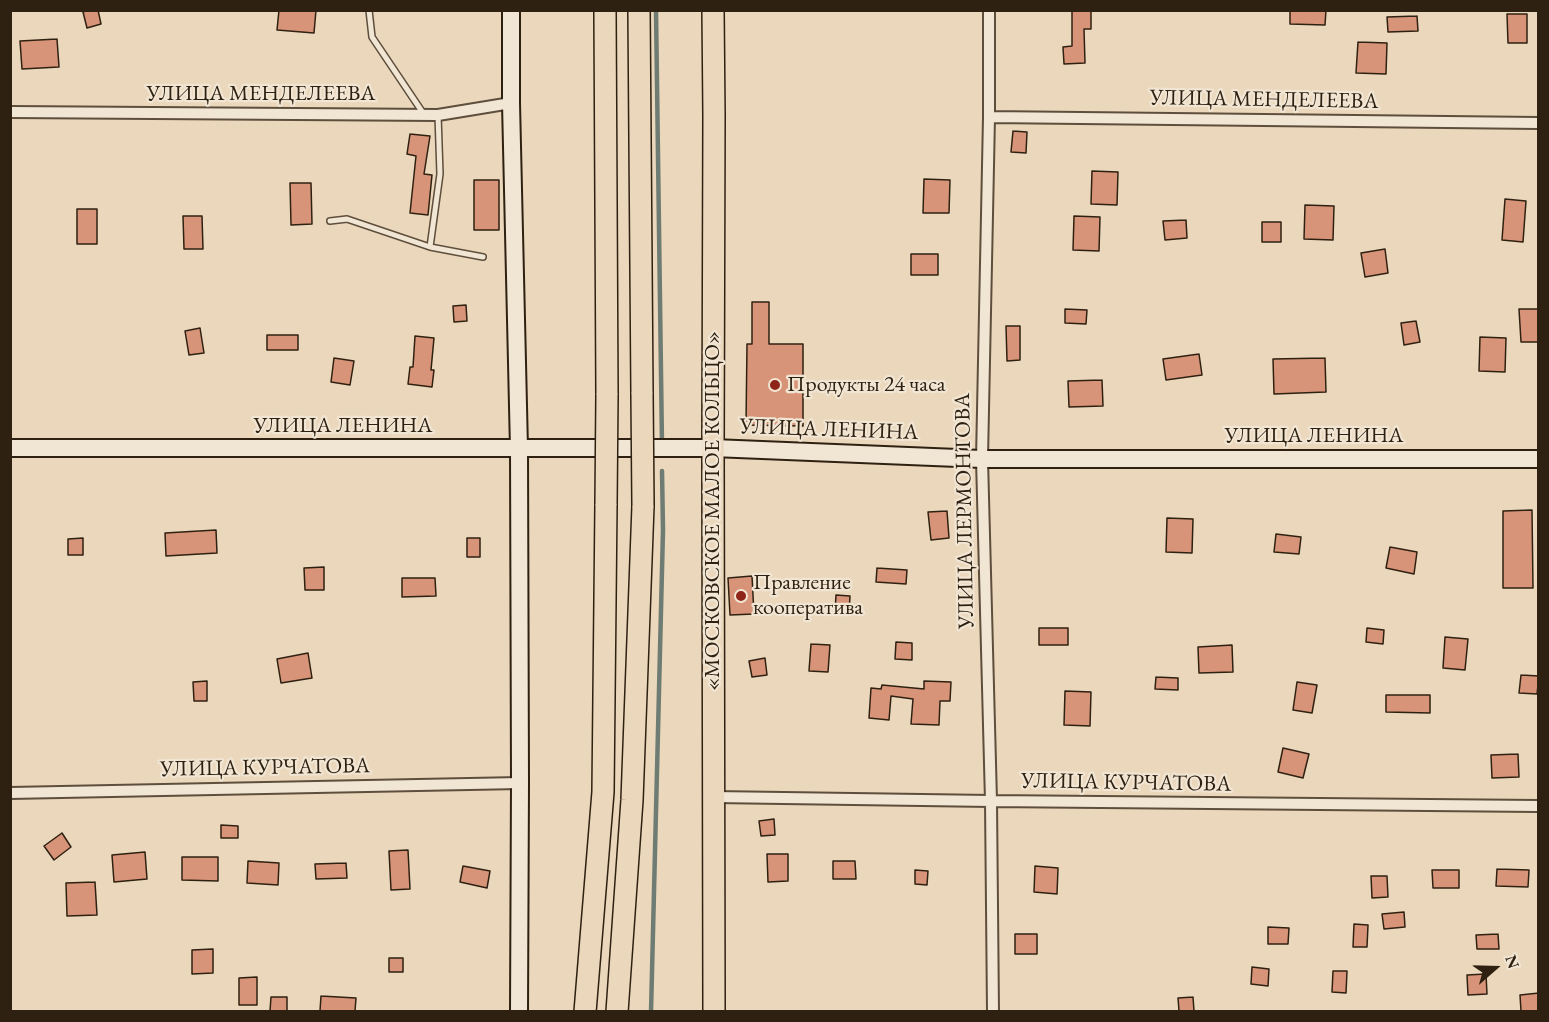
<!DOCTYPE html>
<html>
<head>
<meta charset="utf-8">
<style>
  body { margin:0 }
  #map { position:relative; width:1549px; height:1022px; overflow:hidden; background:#ead7bc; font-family:"EB Garamond",serif }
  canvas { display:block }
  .frame { position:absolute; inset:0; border:12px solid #2f2111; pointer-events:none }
  .north { position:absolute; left:1465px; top:938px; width:60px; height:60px; -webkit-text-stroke:4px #f1e5d3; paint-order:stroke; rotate:70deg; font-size:16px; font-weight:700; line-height:24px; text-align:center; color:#2f2111 }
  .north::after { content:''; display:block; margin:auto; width:21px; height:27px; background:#2f2111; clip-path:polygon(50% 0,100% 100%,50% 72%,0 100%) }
</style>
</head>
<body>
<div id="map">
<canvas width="1549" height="1022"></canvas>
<div class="frame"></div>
<div class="north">N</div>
</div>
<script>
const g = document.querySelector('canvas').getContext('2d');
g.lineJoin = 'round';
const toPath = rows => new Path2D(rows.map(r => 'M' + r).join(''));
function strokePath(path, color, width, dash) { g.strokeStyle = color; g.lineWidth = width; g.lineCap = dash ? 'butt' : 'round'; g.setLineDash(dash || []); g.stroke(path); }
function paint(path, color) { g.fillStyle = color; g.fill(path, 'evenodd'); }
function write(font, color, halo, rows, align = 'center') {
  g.font = font + ' "EB Garamond",serif'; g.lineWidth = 4.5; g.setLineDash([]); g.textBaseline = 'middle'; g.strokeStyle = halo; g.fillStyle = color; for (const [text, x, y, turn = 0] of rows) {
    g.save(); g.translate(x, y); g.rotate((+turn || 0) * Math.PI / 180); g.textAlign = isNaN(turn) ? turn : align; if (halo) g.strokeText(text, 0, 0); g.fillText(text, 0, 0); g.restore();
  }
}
strokePath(toPath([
  [656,10,662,445],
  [651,1012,663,530,662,471]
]), '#6e7c74', 4.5);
const building = toPath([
  [89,10,98,10,101,24,87,28,83,12,89,10],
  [279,10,316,10,314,33,277,30,279,10],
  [1072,10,1091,10,1091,29,1084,29,1085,63,1064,64,1063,47,1072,46,1072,10],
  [1290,10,1326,10,1325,25,1290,24,1290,10],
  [1507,14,1527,14,1527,43,1508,43,1507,14],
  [1417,16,1418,31,1388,32,1387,17,1417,16],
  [57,39,59,67,22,69,20,41,57,39],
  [1358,42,1387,43,1386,74,1356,73,1358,42],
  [1013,131,1027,132,1026,153,1011,152,1013,131],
  [410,134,430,136,424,174,432,175,428,215,410,213,416,156,407,154,410,134],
  [1092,171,1118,172,1117,205,1091,204,1092,171],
  [924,179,950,180,949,213,923,213,924,179],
  [474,180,499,180,499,230,474,230,474,180],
  [290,183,311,183,312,224,291,225,290,183],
  [1505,199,1526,201,1523,242,1502,240,1505,199],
  [1305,205,1334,206,1333,240,1304,239,1305,205],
  [77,209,97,209,97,244,77,244,77,209],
  [183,216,202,216,203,249,184,249,183,216],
  [1074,216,1100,217,1099,251,1073,250,1074,216],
  [1186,220,1187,238,1165,240,1163,221,1186,220],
  [1262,222,1281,222,1281,242,1262,242,1262,222],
  [1385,249,1388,273,1365,277,1361,253,1385,249],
  [911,254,938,254,938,275,911,275,911,254],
  [752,302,769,302,769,344,803,344,803,426,746,425,747,344,752,344,752,302],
  [466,305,467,321,454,322,453,306,466,305],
  [1065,309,1087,310,1086,324,1065,323,1065,309],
  [1519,309,1539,309,1539,342,1521,342,1519,309],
  [1416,321,1420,342,1404,345,1401,323,1416,321],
  [1006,326,1020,326,1020,360,1007,361,1006,326],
  [200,328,204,353,189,355,185,331,200,328],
  [267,335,298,335,298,350,267,350,267,335],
  [415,336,434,338,431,370,434,370,432,387,408,384,410,367,413,367,415,336],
  [1480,337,1506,338,1505,372,1479,371,1480,337],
  [1199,354,1202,375,1166,380,1163,359,1199,354],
  [334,358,354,361,350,385,331,382,334,358],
  [1325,358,1326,392,1274,394,1273,359,1325,358],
  [1102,380,1103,406,1069,407,1068,381,1102,380],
  [1532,510,1533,588,1503,588,1503,511,1532,510],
  [947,511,949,538,931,540,928,512,947,511],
  [1167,518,1193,519,1192,553,1166,552,1167,518],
  [216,530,217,553,166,556,165,533,216,530],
  [1276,534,1301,537,1299,554,1274,552,1276,534],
  [83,538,83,555,68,555,68,539,83,538],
  [467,538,480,538,480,557,467,557,467,538],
  [1390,547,1417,552,1414,574,1386,568,1390,547],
  [324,567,324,590,305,590,304,568,324,567],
  [877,568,907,570,906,584,876,582,877,568],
  [752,576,754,614,730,615,728,578,752,576],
  [402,578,435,578,436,596,402,597,402,578],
  [836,595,850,596,849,613,835,612,836,595],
  [1039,628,1068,628,1068,645,1039,645,1039,628],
  [1367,628,1384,630,1383,644,1366,642,1367,628],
  [1445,637,1468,639,1465,670,1443,668,1445,637],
  [896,642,912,643,912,660,895,659,896,642],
  [811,644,830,645,828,672,809,671,811,644],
  [1232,645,1233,672,1199,673,1198,647,1232,645],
  [308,653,312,678,281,683,277,659,308,653],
  [765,658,767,675,752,677,749,661,765,658],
  [1521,675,1539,676,1537,694,1519,693,1521,675],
  [1156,677,1178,678,1178,690,1155,689,1156,677],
  [207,681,207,701,194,701,193,682,207,681],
  [924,681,951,682,950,701,940,701,939,725,911,724,913,699,891,696,889,720,869,718,871,688,881,689,882,685,924,689,924,681],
  [1297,682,1317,685,1312,713,1293,710,1297,682],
  [1065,691,1091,692,1090,726,1064,725,1065,691],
  [1386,695,1430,695,1430,713,1386,712,1386,695],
  [1283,748,1309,754,1303,778,1278,772,1283,748],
  [1518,754,1519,777,1492,778,1491,755,1518,754],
  [774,819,775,835,761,836,759,821,774,819],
  [221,825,238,826,238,838,221,838,221,825],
  [62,833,71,847,54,860,44,846,62,833],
  [408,850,410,889,391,890,389,851,408,850],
  [145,852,147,879,114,882,112,855,145,852],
  [767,854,788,854,788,881,768,882,767,854],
  [182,857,218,857,218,881,182,880,182,857],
  [248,861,279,863,278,885,247,883,248,861],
  [833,861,855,861,856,879,833,879,833,861],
  [346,863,347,878,316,879,315,864,346,863],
  [463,866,490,871,487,888,460,882,463,866],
  [1035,866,1058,868,1057,894,1034,892,1035,866],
  [1497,869,1529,870,1528,887,1496,886,1497,869],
  [915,870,928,871,927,885,915,884,915,870],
  [1432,870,1459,870,1459,888,1433,888,1432,870],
  [1371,876,1387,876,1388,897,1372,898,1371,876],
  [95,882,97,915,67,916,66,883,95,882],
  [1404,912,1405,927,1384,929,1382,914,1404,912],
  [1354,924,1368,925,1367,947,1353,947,1354,924],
  [1268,927,1289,928,1288,944,1268,944,1268,927],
  [1015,934,1037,934,1037,954,1015,954,1015,934],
  [1498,934,1499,949,1477,949,1476,935,1498,934],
  [213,949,213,973,192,974,192,950,213,949],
  [389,958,403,958,403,972,389,972,389,958],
  [1252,967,1269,969,1268,986,1251,984,1252,967],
  [1333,971,1347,971,1346,993,1332,992,1333,971],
  [1486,974,1487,994,1468,995,1467,975,1486,974],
  [257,977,257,1005,239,1005,239,978,257,977],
  [1539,993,1539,1011,1521,1011,1520,995,1539,993],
  [321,996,356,998,355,1011,320,1011,321,996],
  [271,997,287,997,287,1011,270,1011,271,997],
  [1193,997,1194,1011,1179,1011,1178,998,1193,997]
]);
paint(building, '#d89479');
strokePath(building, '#2f2111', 1.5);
const lane = toPath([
  [369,10,372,37,423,113],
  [330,221,347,219,430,247,440,174,438,115],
  [430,247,483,257]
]);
const street = toPath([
  [989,10,989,117,982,459,991,801,993,1012],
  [10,112,438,115,511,103],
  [989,117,1538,123],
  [10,793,520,783],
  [714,797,991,801,1538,806]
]);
const secondary = toPath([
  [511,10,511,103,519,449,520,783,519,1012],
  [10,448,713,448,982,459,1538,459]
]);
const highway = toPath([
  [605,10,607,395],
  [639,10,642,394],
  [713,10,714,116,713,448,714,1012],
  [585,1012,603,792,606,504],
  [617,1012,632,800,643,506]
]);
strokePath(lane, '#5e4e3c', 8);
strokePath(street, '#5e4e3c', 14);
strokePath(secondary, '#2f2111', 20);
strokePath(highway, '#2f2111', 24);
strokePath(lane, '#f1e5d3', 5);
strokePath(street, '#f1e5d3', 10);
strokePath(secondary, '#f1e5d3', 16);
strokePath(highway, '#ead7bc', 21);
const highwayBridge = toPath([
  [642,394,643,506],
  [606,504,607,395]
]);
strokePath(highwayBridge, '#2f2111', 24, []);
strokePath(highwayBridge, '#ead7bc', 21);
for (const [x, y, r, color] of [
  [775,385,6,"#8f2418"],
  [741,596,6,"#8f2418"]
]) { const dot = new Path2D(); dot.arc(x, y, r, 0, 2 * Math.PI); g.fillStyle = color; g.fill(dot); strokePath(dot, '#f1e5d3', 2); }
write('22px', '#2f2111', '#f1e5d3', [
  ["УЛИЦА МЕНДЕЛЕЕВА",261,94],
  ["УЛИЦА МЕНДЕЛЕЕВА",1264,100,1],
  ["УЛИЦА ЛЕНИНА",343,426],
  ["УЛИЦА ЛЕНИНА",829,430,2],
  ["УЛИЦА ЛЕНИНА",1314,436],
  ["«МОСКОВСКОЕ МАЛОЕ КОЛЬЦО»",713,511,-90],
  ["УЛИЦА ЛЕРМОНТОВА",965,511,-91],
  ["УЛИЦА КУРЧАТОВА",265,768,-1],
  ["УЛИЦА КУРЧАТОВА",1126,783,1]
]);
write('22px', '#2f2111', '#f1e5d3', [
  ["Продукты 24 часа",787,385],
  ["Правление",753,583],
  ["кооператива",753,608]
], 'left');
</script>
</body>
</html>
